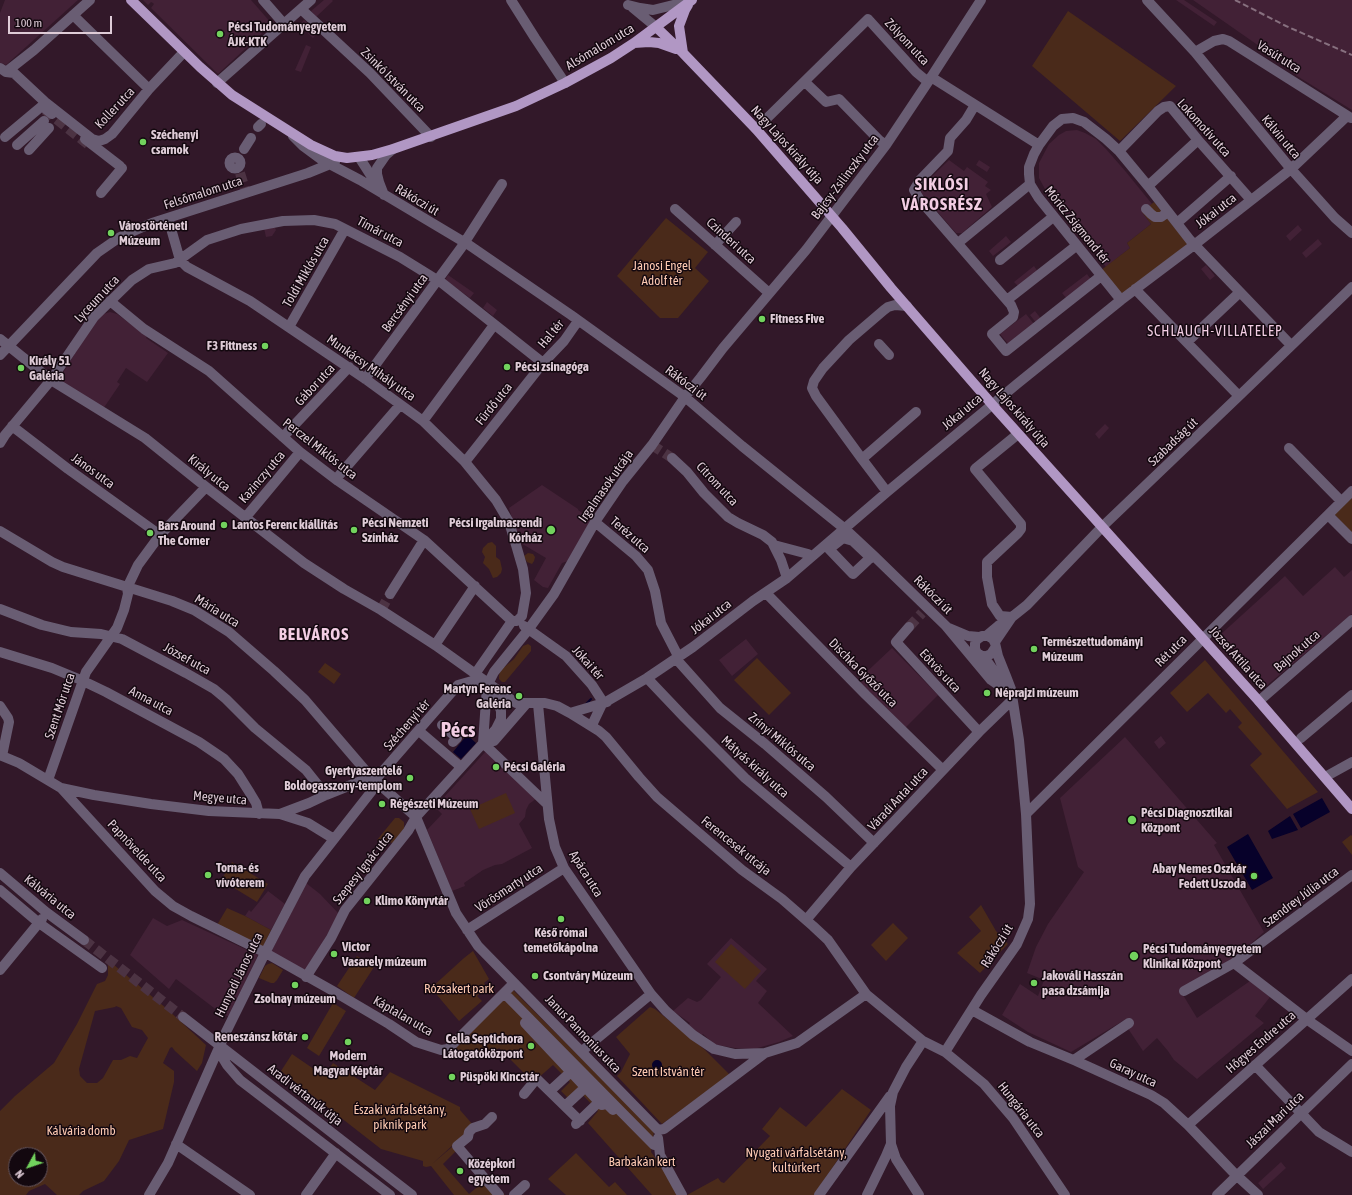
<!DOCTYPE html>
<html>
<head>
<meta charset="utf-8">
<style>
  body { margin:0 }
  #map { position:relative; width:1352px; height:1195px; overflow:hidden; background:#321829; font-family:"Asap Condensed",sans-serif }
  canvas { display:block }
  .north { position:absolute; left:8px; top:1147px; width:40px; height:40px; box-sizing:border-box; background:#13080f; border:1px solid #65565f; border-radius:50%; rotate:230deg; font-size:11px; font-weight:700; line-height:16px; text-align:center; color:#dfccd7 }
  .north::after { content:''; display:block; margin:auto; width:14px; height:18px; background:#72d25d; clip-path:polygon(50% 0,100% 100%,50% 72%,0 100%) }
  .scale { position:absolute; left:8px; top:16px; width:104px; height:18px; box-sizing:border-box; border:2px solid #dfccd7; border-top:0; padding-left:5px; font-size:12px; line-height:14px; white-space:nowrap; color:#dfccd7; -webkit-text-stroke:3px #13080f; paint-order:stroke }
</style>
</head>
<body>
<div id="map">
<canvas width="1352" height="1195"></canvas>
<div class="north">N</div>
<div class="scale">100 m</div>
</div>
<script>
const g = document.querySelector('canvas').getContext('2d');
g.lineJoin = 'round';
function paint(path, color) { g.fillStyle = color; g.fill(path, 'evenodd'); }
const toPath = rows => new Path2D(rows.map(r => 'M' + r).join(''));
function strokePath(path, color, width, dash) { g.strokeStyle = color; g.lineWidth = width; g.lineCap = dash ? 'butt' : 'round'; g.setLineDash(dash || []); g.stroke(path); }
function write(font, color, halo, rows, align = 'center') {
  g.font = font + ' "Asap Condensed",sans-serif'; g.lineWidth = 3; g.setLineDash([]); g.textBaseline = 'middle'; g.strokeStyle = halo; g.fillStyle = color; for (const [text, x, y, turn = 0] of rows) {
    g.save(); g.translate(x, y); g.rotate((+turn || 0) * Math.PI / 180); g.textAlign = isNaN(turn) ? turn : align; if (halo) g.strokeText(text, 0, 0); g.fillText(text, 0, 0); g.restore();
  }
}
paint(toPath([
  [5,0,78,0,6,65,2,63,1,64,0,63,0,13],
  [143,0,251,0,272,24,218,74,151,8,154,4,153,3,151,2,148,5],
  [324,0,332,0,333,1,316,17,311,11],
  [1176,0,1184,0,1217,22,1214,26],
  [1193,0,1352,0,1352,110,1297,76,1272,55],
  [304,20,318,32,313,38,299,25],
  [306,45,311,47,301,72,295,70],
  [1077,130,1085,133,1096,139,1106,149,1126,172,1152,204,1142,212,1151,224,1127,243,1130,248,1106,267,1046,191,1039,178,1039,163,1049,144,1059,135,1066,131],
  [949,160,964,171,967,167,988,182,985,186,991,190,986,194,992,207,962,233,956,233,922,194,921,190,921,187],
  [979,160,990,167,987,172,976,165],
  [1298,225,1302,230,1290,241,1286,236],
  [274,226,276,230,272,236,266,237,264,228],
  [1006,236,1011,242,993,256,989,251],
  [1318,239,1322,244,1306,258,1302,253],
  [1206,265,1215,276,1210,280,1201,269],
  [1034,266,1038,272,1019,287,1014,282],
  [1087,274,1092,281,1068,300,1062,293],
  [448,275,474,293,470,298,445,280],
  [487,302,497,310,493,316,483,308],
  [1035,311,1042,320,1037,324,1030,315],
  [110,312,117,314,147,336,146,338,168,353,147,382,126,368,117,382,120,384,103,409,58,381,83,340,100,315],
  [1026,314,1034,324,1009,345,1000,334],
  [1105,424,1109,428,1099,439,1095,434],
  [542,485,578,509,578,510,592,520,568,561,562,563,548,588,543,587,534,580,546,558,519,542,509,508],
  [1335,567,1344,577,1352,570,1352,614,1265,687,1220,635,1285,576,1303,596],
  [746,639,758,654,732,676,719,660],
  [892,648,938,695,905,728,858,680],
  [1161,736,1166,743,1159,749,1154,742],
  [1125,737,1217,843,1214,845,1264,932,1245,949,1225,963,1180,990,1197,1018,1250,981,1270,997,1255,1016,1264,1023,1197,1079,1174,1060,1168,1051,1157,1038,1143,1051,1127,1027,1129,1023,1126,1019,1071,1052,1028,1032,1002,1015,1020,984,1038,996,1044,980,1027,973,1036,947,1048,924,1084,872,1078,867,1060,798],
  [487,750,537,798,529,804,526,810,525,817,519,824,532,848,502,864,495,865,483,870,464,883,465,886,452,891,427,830,442,814,435,807],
  [306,883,320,894,339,914,306,971,270,954],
  [268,891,285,904,271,930,245,916,249,910,251,912],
  [153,918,167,926,182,920,258,955,229,1017,218,1011,176,979,169,989,130,955],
  [731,938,767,969,756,981,767,991,758,1003,793,1036,779,1042,754,1049,735,1048,717,1045,716,1046,703,1034,700,1037,688,1026,690,1023,673,1011,688,998,697,1002,701,1000,721,977,707,964],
  [1281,1162,1286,1168,1263,1189,1258,1183]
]), '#422136');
paint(toPath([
  [1068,11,1176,86,1120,141,1032,66],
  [1154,202,1188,244,1122,294,1100,271,1130,248,1127,243,1151,224,1142,212],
  [666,218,708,252,695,268,709,281,678,318,660,318,617,276],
  [1352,496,1352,533,1334,514],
  [492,542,496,546,496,557,500,560,502,569,501,573,497,577,493,578,489,569,483,563,485,557,482,552,483,548,488,543],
  [528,553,533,554,535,557,534,561,532,564,527,562,524,556],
  [528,644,531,646,531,651,505,682,502,682,499,679,499,675,501,670,514,659,523,646],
  [757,658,791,693,769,715,734,680],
  [1205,660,1318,792,1287,809,1250,765,1262,754,1238,727,1242,723,1230,709,1226,713,1208,693,1187,712,1170,693],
  [325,663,341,674,334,684,318,672],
  [506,793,515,813,479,829,470,809],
  [395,818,399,818,404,822,404,829,393,843,388,842,379,843,377,840],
  [1351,835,1352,836,1352,855,1342,842],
  [232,862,268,884,257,902,221,880],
  [981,905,996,931,1008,944,980,973,957,953,981,931,969,917],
  [227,908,245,916,271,930,263,947,217,925],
  [893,923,908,938,886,961,871,945],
  [731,944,761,971,745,989,715,962],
  [473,951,489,979,484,983,487,987,477,996,482,1001,459,1021,431,988,464,958],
  [357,956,374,967,354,998,337,986],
  [108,960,166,1008,206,1045,202,1063,197,1071,175,1051,172,1047,170,1048,163,1063,174,1071,174,1082,163,1129,129,1140,119,1161,104,1181,83,1191,79,1195,57,1195,45,1184,29,1191,26,1195,0,1195,0,1111,15,1096,54,1063,77,1024,97,984,105,981,108,975],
  [116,1006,121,1008,132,1027,142,1030,148,1038,137,1058,130,1056,121,1060,113,1060,103,1078,97,1083,87,1083,80,1076,79,1069,95,1011,115,1007],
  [16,1155,40,1155,40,1179,16,1179],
  [272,963,283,970,277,980,274,983,271,983,259,978,265,966,268,964],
  [511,988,654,1131,651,1152,665,1171,677,1195,652,1195,588,1123,598,1111,576,1088,578,1091,570,1100,561,1091,570,1082,553,1065,537,1079,530,1079,499,1048,485,1059,451,1049],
  [333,1003,346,1011,319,1056,307,1048],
  [650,1007,655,1009,704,1049,730,1075,662,1124,617,1076,621,1072,630,1054,616,1037],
  [292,1054,324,1076,333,1063,375,1090,390,1072,460,1107,460,1110,474,1126,432,1164,452,1147,456,1151,443,1164,469,1194,488,1178,505,1195,454,1195,431,1166,426,1167,423,1166,423,1161,381,1149,281,1071],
  [842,1089,871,1110,814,1195,687,1195,718,1178,721,1182,724,1183,770,1136,762,1129,780,1107,806,1127],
  [576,1153,609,1187,615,1182,627,1195,566,1195,548,1179]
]), '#4a2a1a');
paint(toPath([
  [467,735,476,743,461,759,453,752],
  [1322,798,1330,812,1301,828,1293,814],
  [1290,816,1298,830,1272,839,1268,831],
  [1248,834,1273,878,1252,890,1227,847],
  '652 1065a5 5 0 1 1 10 0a5 5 0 1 1-10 0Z'
]), '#07012a');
strokePath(toPath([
  [586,704,591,699]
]), '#07012a', 2);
strokePath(toPath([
  [45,110,90,146],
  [240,173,245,189],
  [652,445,672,458],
  [381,610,390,594],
  [909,627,922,613],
  [84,940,183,1017]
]), '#4c3343', 10, [10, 5]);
strokePath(toPath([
  [263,0,284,24],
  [511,0,535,38,565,83],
  [1147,0,1195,52,1291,169,1335,218,1352,233],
  [628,5,640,8,653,10,690,1],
  [633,8,656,27],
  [301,9,370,73,431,137],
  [73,15,149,89],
  [1195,52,1214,41,1223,39,1229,41,1351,118],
  [0,68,6,72,14,73,45,102,92,139,99,141,105,139,112,134,149,89,184,52],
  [6,72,34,50,90,0],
  [931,77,1039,145],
  [805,82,826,102,839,99,879,140,886,145],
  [217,83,311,0],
  [975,105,966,120,950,138,948,151,920,180,914,190,920,200,1011,305,1014,312,1013,317,992,334,1006,351,1101,276],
  [258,127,261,124],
  [756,129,868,19,916,72,928,82],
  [293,136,303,146,322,160,360,180,469,245,571,315,685,397,742,446,845,529,875,557,946,626,991,680,1004,689],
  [5,137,42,106,52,114],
  [85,139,120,166],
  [17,145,44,121],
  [244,149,251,138],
  [29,150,49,128],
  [1119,151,1158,111,1164,107,1170,106,1198,140,1251,200],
  [359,157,377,185],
  '229.5 163a5.5 5.5 0 1 1 11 0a5.5 5.5 0 1 1-11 0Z',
  [1148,186,1198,140],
  [101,193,122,168],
  [384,195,379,182,377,174,377,168,386,155,393,149],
  [675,209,769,293],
  [1146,209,1151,214,1155,217,1161,217,1168,212],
  [168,218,180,260,187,267,250,301,364,378,423,421,465,462,496,500,509,522,516,545,523,569,526,593,522,616,517,621,512,621],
  [1177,223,1231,176],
  [958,243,1030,184],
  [715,245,736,222],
  [1000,260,1053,217],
  [1135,289,1239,396],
  [1007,300,1076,246],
  [1121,300,1038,197,1030,184,1029,174,1029,167,1034,154,1039,145,1053,126,1062,119,1073,118,1084,122,1106,139,1119,151,1148,186,1190,240,1287,341],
  [110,301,144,329,209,371,300,452,338,481,424,540,512,621],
  [289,327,345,229],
  [0,339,51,380,145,438,206,487,304,563,344,589,381,610,435,645,516,703,545,703,557,706,570,713,599,731,606,737,639,777,657,797,742,870,782,899,813,926,828,940,866,994,923,1041,945,1052,984,1084,1013,1118,1065,1195],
  [1187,342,1240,292],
  [879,344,889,355],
  [0,355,97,253,120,237,152,223,308,173,335,162],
  [365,379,461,248,502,184],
  [423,421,494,325],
  [12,426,68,469,160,535],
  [283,437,349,367],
  [0,443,5,435,51,380,94,317,132,280,149,269,175,263,207,240,241,229,283,221,314,220,335,224,400,257,442,283,543,363],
  [1289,448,1341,501],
  [672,458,687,472,704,493,728,517,738,523,763,535,772,542,781,560,787,578],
  [862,459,816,396,812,388,814,381,823,368,849,340,884,310,888,307,895,305,907,306],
  [465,462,543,363,564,341,578,321],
  [336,479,400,405],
  [887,492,862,459,916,412],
  [1328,515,1352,539],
  [245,518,300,452],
  [595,522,636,556,648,570,655,591,661,623,678,656,678,661,720,708,765,744,826,797,874,843],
  [0,531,52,562,63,567,172,601,194,610,229,632,274,671,305,700,371,777,416,817,456,913,478,946,658,1130],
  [843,538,853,541,871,558,869,559,853,574,829,549,843,538],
  [774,545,808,554],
  [766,593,866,695,943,770],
  [390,594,424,540],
  [0,609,42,625,71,632,101,634,122,639,186,673,214,689,226,699,255,728,306,770,326,795],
  [1012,617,1000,616,992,604,987,577,987,562,1018,533,1021,529,1021,524,975,469,1018,434],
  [524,626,566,656,592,685,603,702,592,725],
  [909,627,896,642,979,732],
  [949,628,968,636,979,637],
  [986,636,998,626,1007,620],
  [995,642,1012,617,1027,605,1103,526,1239,396,1352,287],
  [435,645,475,586],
  [0,652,52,668,81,680,106,692,199,742,224,759,238,774,250,793,256,803,259,814],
  [984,657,994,671,1004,688],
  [475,674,512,621],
  [647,678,685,718,745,778,851,867],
  [487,686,494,672,528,630,554,594,595,522,623,481,652,445,685,397,701,377,723,348,806,250,844,200,886,145,928,82,981,0],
  [1259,701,1352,620],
  [604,703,647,678,693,647,753,601,787,578,887,492,1017,384,1121,300,1194,245,1291,169,1347,116],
  [538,704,549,819,555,847,564,868,651,994,666,1011,693,1035,714,1049,735,1054,765,1053,797,1043,866,994],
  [0,706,8,718,9,722,2,756],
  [570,713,607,702],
  [442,725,457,738,453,742],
  [419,731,461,767],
  [1301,738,1352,695],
  [494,741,527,703],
  [483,743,547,804],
  [483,743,487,686],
  [0,755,19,763,61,788,155,891,173,906,191,916,262,951,333,991,389,1024,416,1042,441,1050,448,1049,514,983],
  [1325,777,1352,762],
  [48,780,86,672,117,628,124,610,128,594,127,588,138,565,160,535,206,487],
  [61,788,94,795,151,804,209,811,280,814,309,803,326,795,371,777],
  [280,814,308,823,334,839],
  [1026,814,1352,491],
  [0,873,46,912,84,940],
  [0,890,39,923,102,968],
  [806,920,851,867,979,732,1012,700],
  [467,930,564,868],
  [1234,963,1309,1021,1352,1051],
  [0,970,42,919],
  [306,977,331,938,345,910,408,831,416,817,496,729,501,719,501,711,496,698,487,686,479,682,472,681,458,685,375,780],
  [1184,991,1234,963,1352,875],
  [505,994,654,1145,658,1145],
  [972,1010,1030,1042,1076,1061,1151,1095,1164,1103,1188,1125,1234,1173,1258,1195],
  [183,1017,412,1195],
  [525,1023,602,1105,605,1102,613,1110],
  [218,1050,227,1065,240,1080,390,1195],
  [582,1051,651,994],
  [945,1052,981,995,1017,944,1028,919,1030,904,1026,814,1019,740,1011,689,1006,676,998,656,995,643,993,639,988,636,982,636,976,640,975,644,975,649,977,653,984,657,991,654,995,648],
  [1074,1060,1129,1023],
  [1255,1065,1319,1132,1352,1152],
  [534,1082,537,1079,580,1121],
  [550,1091,575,1068],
  [524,1094,533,1083],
  [565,1106,590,1083],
  [492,1117,485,1124,473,1128,469,1132,468,1137,457,1146,499,1195],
  [576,1124,603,1098],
  [1188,1125,1352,979],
  [658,1130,664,1129,765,1053],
  [658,1138,660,1155,682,1195],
  [176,1144,250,1195],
  [149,1195,168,1163,225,1034,265,953,305,876,371,792,375,785,375,780],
  [306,1195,336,1153],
  [514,1195,525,1185],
  [819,1195,890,1096],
  [867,1195,886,1156,891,1144],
  [919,1195,896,1159,891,1144,890,1106,893,1092,906,1067,923,1041],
  [1217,1195,1352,1064]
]), '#695d73', 10);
strokePath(toPath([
  [131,0,200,67,232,95,311,145,335,156,347,158,372,155,393,149,516,106,565,83,611,58,634,43,692,0],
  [656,27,683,53,756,129,842,228,891,288,996,409,1257,699,1352,809],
  [634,43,649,42,659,43,676,49],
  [683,53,679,26,685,10,688,5]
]), '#b197c4', 10);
strokePath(toPath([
  [1235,0,1286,26,1352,55]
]), '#87707f', 2, [6, 3]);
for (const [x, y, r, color] of [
  [220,34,4,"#72d25d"],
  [143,142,4,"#72d25d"],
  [111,233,4,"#72d25d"],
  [762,319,4,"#72d25d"],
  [265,346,4,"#72d25d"],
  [507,367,4,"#72d25d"],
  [21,368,4,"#72d25d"],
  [224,525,4,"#72d25d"],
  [354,530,4,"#72d25d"],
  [551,530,5,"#72d25d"],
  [150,533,4,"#72d25d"],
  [1034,649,4,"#72d25d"],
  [987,693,4,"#72d25d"],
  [519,696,4,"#72d25d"],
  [496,767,4,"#72d25d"],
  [410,778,4,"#72d25d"],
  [382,804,4,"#72d25d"],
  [1132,820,5,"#72d25d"],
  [208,875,4,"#72d25d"],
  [1254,876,4,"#72d25d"],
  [367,901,4,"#72d25d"],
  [561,919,4,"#72d25d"],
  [334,954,4,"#72d25d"],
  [1134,956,5,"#72d25d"],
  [535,976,4,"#72d25d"],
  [1034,983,4,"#72d25d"],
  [295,985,4,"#72d25d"],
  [305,1037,4,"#72d25d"],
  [348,1042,4,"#72d25d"],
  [531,1046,4,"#72d25d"],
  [452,1077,4,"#72d25d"],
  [460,1171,4,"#72d25d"]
]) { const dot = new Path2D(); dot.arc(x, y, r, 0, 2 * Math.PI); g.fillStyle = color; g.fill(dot); strokePath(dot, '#13080f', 1.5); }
write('bold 13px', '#dfccd7', '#13080f', [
  ["Pécsi Tudományegyetem",228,27],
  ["ÁJK-KTK",228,42],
  ["Széchenyi",151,135],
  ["csarnok",151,150],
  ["Várostörténeti",119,226],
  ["Múzeum",119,241],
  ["Fitness Five",770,319],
  ["F3 Fittness",257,346,"right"],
  ["Király 51",29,361],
  ["Galéria",29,376],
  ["Pécsi zsinagóga",515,367],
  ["Pécsi Nemzeti",362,523],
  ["Színház",362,538],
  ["Pécsi Irgalmasrendi",542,523,"right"],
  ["Kórház",542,538,"right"],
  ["Lantos Ferenc kiállítás",232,525],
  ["Bars Around",158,526],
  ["The Corner",158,541],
  ["Természettudományi",1042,642],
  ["Múzeum",1042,657],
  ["Martyn Ferenc",511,689,"right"],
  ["Galéria",511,704,"right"],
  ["Néprajzi múzeum",995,693],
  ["Pécsi Galéria",504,767],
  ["Gyertyaszentelő",402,771,"right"],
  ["Boldogasszony-templom",402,786,"right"],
  ["Régészeti Múzeum",390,804],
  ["Pécsi Diagnosztikai",1141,813],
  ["Központ",1141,828],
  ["Torna- és",216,868],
  ["vívóterem",216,883],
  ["Abay Nemes Oszkár",1246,869,"right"],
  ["Fedett Uszoda",1246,884,"right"],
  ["Klimo Könyvtár",375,901],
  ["Késő római",561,933,"center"],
  ["temetőkápolna",561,948,"center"],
  ["Victor",342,947],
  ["Vasarely múzeum",342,962],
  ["Pécsi Tudományegyetem",1143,949],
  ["Klinikai Központ",1143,964],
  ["Csontváry Múzeum",543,976],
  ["Jakováli Hasszán",1042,976],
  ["pasa dzsámija",1042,991],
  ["Zsolnay múzeum",295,999,"center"],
  ["Reneszánsz kőtár",297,1037,"right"],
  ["Cella Septichora",523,1039,"right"],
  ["Látogatóközpont",523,1054,"right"],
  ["Modern",348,1056,"center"],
  ["Magyar Képtár",348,1071,"center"],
  ["Püspöki Kincstár",460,1077],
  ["Középkori",468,1164],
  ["egyetem",468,1179]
], 'left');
write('13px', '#dfccd7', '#13080f', [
  ["Zólyom utca",907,42,47],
  ["Alsómalom utca",600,47,-31],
  ["Vasút utca",1279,57,32],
  ["Zsinkó István utca",393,80,45],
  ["Koller utca",115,108,-47],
  ["Lokomotív utca",1204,128,48],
  ["Kálvin utca",1281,137,50],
  ["Nagy Lajos király útja",787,145,48],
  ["Bajcsy-Zsilinszky utca",845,177,-53],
  ["Felsőmalom utca",203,193,-18],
  ["Rákóczi út",417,200,31],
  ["Jókai utca",1216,211,-38],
  ["Móricz Zsigmond tér",1077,225,51],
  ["Tímár utca",380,232,28],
  ["Czinderi utca",731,241,42],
  ["Toldi Miklós utca",306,272,-60],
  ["Lyceum utca",97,299,-47],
  ["Bercsényi utca",405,303,-54],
  ["Hal tér",551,334,-50],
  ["Munkácsy Mihály utca",371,368,35],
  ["Rákóczi út",686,383,37],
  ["Gábor utca",315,385,-47],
  ["Fürdő utca",494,404,-51],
  ["Nagy Lajos király útja",1014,408,49],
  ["Jókai utca",962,412,-40],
  ["Szabadság út",1173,442,-44],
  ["Perczel Miklós utca",320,449,38],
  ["János utca",93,471,36],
  ["Király utca",209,473,39],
  ["Kazinczy utca",262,477,-50],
  ["Citrom utca",717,484,47],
  ["Irgalmasok utcája",606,486,-55],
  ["Teréz utca",630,535,41],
  ["Rákóczi út",933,595,45],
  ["Mária utca",217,611,32],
  ["Jókai utca",711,617,-38],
  ["Rét utca",1171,651,-45],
  ["Bajnok utca",1297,651,-41],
  ["József Attila utca",1238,658,48],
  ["József utca",187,659,29],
  ["Jókai tér",588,663,48],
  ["Eötvös utca",940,671,47],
  ["Dischka Győző utca",863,673,45],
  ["Anna utca",151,701,28],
  ["Szent Mór utca",60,706,-71],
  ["Széchenyi tér",407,725,-49],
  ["Zrínyi Miklós utca",782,742,40],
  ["Mátyás király utca",755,767,42],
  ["Megye utca",220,798,5],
  ["Váradi Antal utca",898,799,-47],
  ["Ferencesek utcája",736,846,39],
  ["Papnövelde utca",137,851,47],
  ["Szepesy Ignác utca",363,868,-52],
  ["Apáca utca",586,874,58],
  ["Vörösmarty utca",509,888,-33],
  ["Kálvária utca",50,897,39],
  ["Szendrey Júlia utca",1301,897,-37],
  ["Rákóczi út",997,946,-58],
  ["Hunyadi János utca",239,975,-64],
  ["Káptalan utca",403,1016,30],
  ["Janus Pannonius utca",583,1034,46],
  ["Hőgyes Endre utca",1261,1042,-41],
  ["Garay utca",1133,1073,25],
  ["Aradi vértanúk útja",305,1095,38],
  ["Hungária utca",1021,1110,52],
  ["Jászai Mari utca",1275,1120,-44]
]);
write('13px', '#fdc9b2', '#13080f', [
  ["Jánosi Engel",662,266],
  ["Adolf tér",662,281],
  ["Rózsakert park",459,989],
  ["Szent István tér",668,1072],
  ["Északi várfalsétány,",400,1110],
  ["piknik park",400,1125],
  ["Kálvária domb",81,1131],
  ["Nyugati várfalsétány,",796,1153],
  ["kultúrkert",796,1168],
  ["Barbakán kert",642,1162]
]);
g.letterSpacing = '1px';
write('14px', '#f2cde3', '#13080f', [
  ["SCHLAUCH-VILLATELEP",1215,332]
]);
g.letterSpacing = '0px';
g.letterSpacing = '1px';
write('bold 17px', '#f2cde3', '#13080f', [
  ["SIKLÓSI",942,185],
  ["VÁROSRÉSZ",942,205],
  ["BELVÁROS",314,635]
]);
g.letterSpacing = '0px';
write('bold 21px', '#f2cde3', '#13080f', [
  ["Pécs",458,730]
]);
</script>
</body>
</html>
